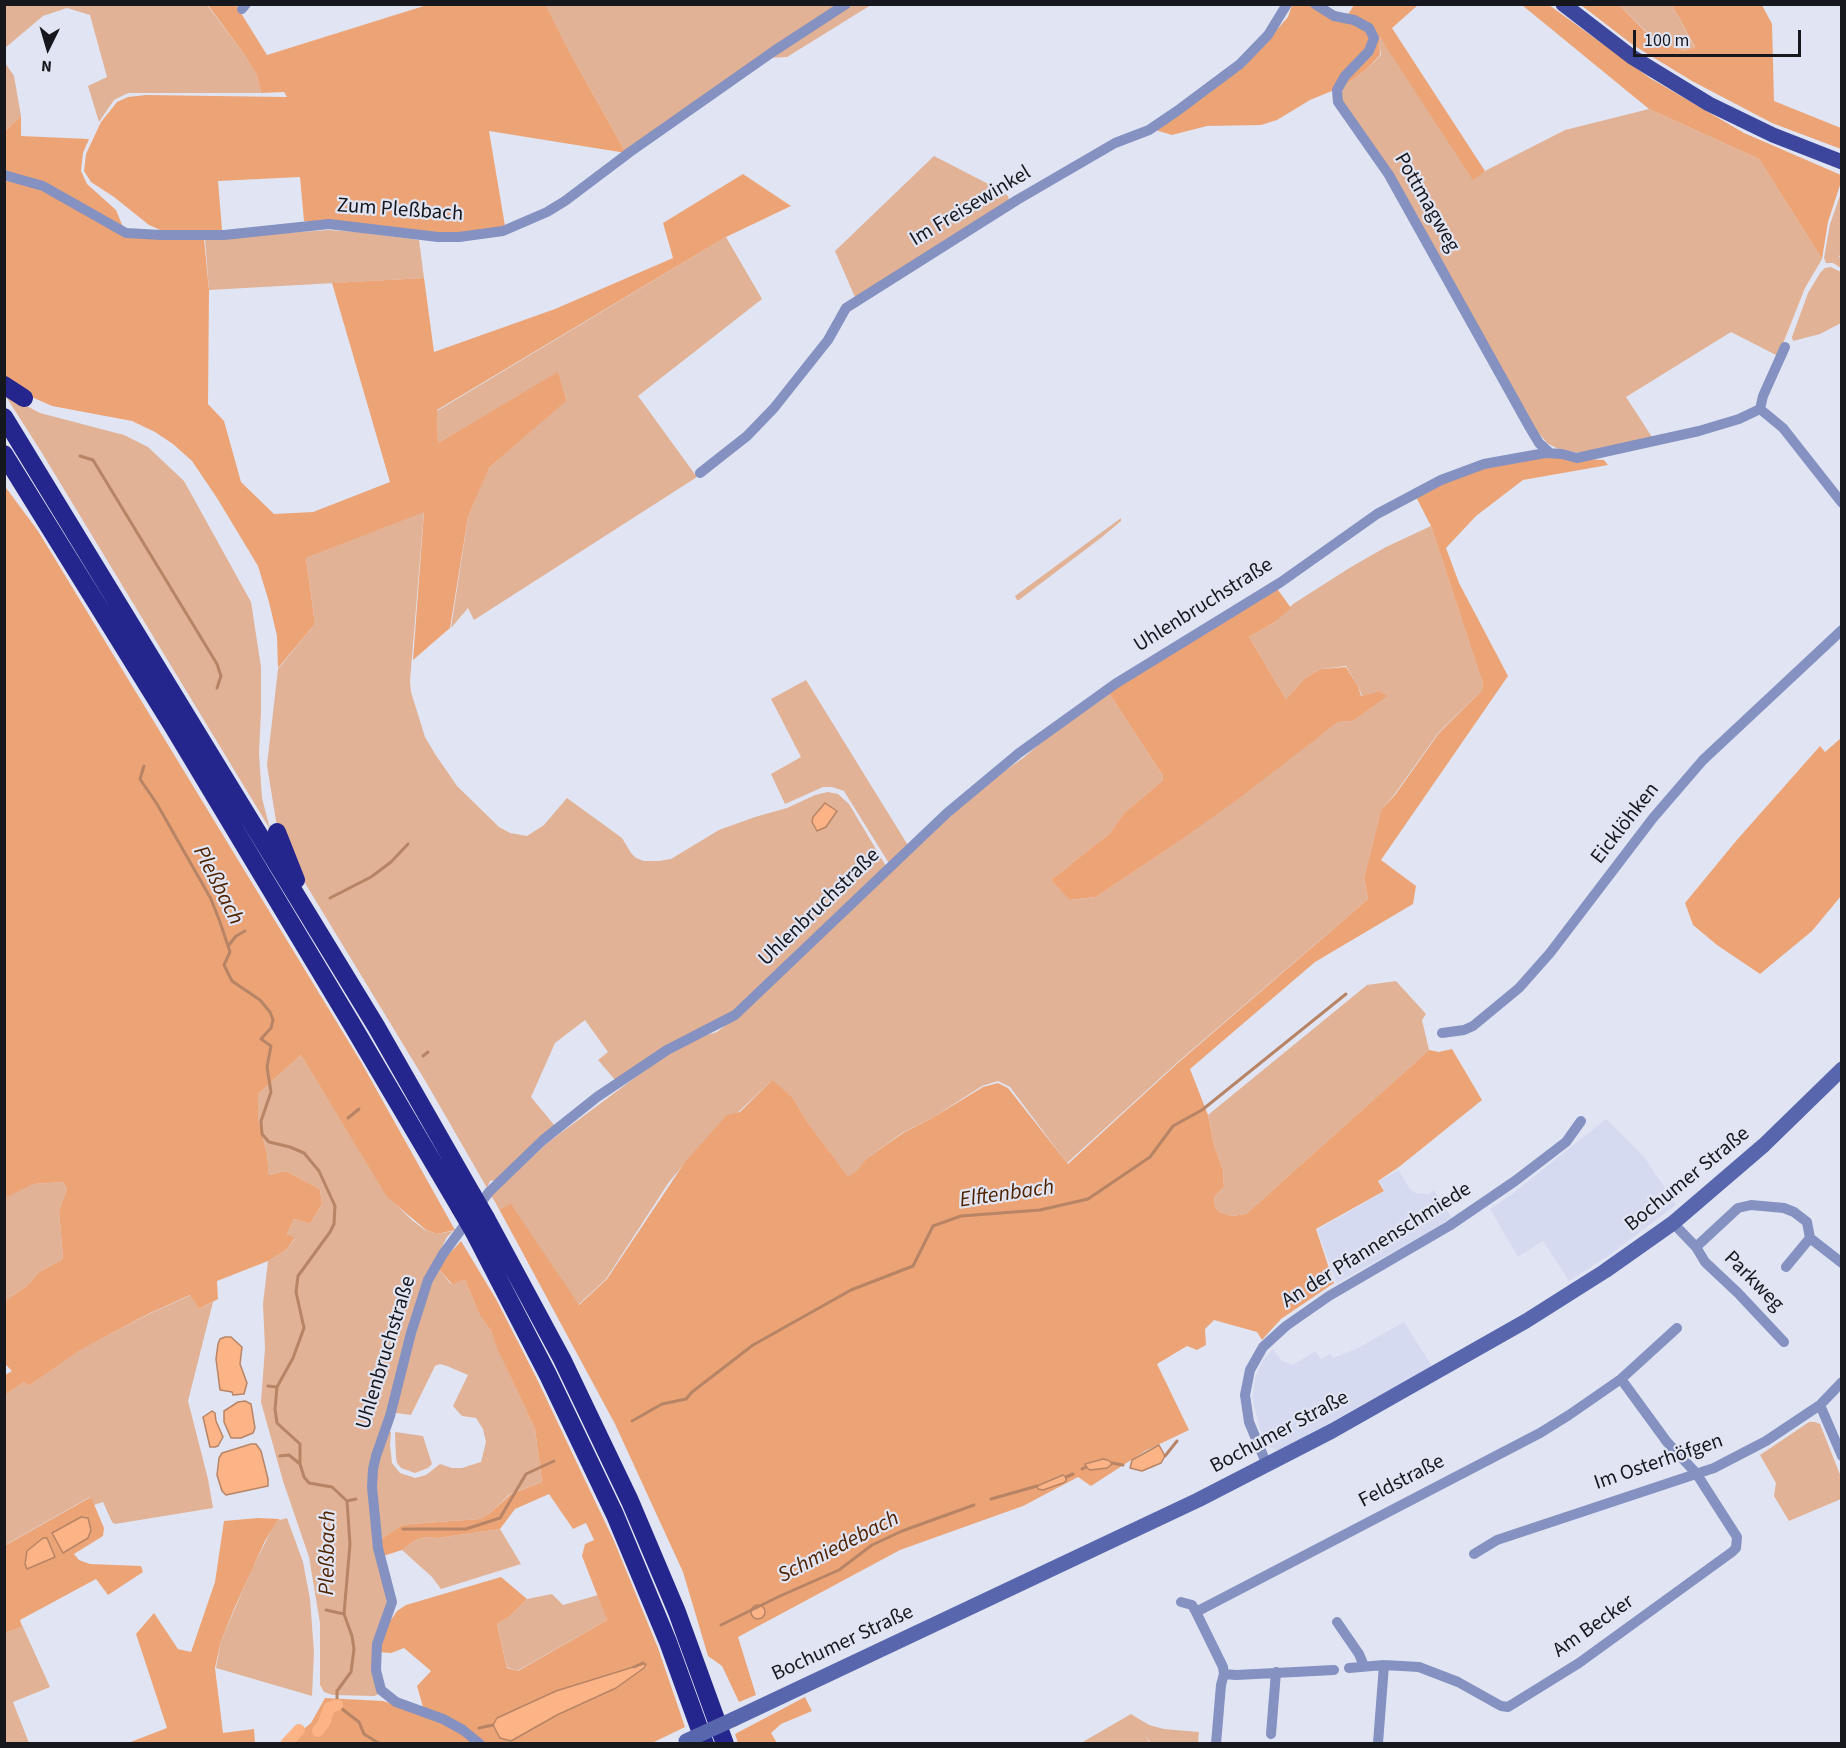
<!DOCTYPE html>
<html>
<head>
<meta charset="utf-8">
<style>
  body { margin:0 }
  #map { position:relative; width:1846px; height:1748px; overflow:hidden; background:#e1e5f3; font-family:"Source Sans 3",sans-serif }
  canvas { display:block }
  .frame { position:absolute; inset:0; border:6px solid #17181d; pointer-events:none }
  .north { position:absolute; left:18px; top:18px; width:60px; height:60px; -webkit-text-stroke:4px #e1e5f3; paint-order:stroke; rotate:185deg; font-size:16px; font-weight:700; line-height:24px; text-align:center; color:#17181d }
  .north::after { content:''; display:block; margin:auto; width:21px; height:27px; background:#17181d; clip-path:polygon(50% 0,100% 100%,50% 72%,0 100%) }
  .scale { position:absolute; left:1633px; top:30px; width:168px; height:27px; box-sizing:border-box; border:3px solid #17181d; border-top:0; padding-left:8px; font-size:18px; line-height:21px; white-space:nowrap; color:#17181d; -webkit-text-stroke:4px #e1e5f3; paint-order:stroke }
</style>
</head>
<body>
<div id="map">
<canvas width="1846" height="1748"></canvas>
<div class="frame"></div>
<div class="north">N</div>
<div class="scale">100 m</div>
</div>
<script>
const g = document.querySelector('canvas').getContext('2d');
g.lineJoin = 'round';
function paint(path, color) { g.fillStyle = color; g.fill(path, 'evenodd'); }
const toPath = rows => new Path2D(rows.map(r => 'M' + r).join(''));
function strokePath(path, color, width, dash) { g.strokeStyle = color; g.lineWidth = width; g.lineCap = dash ? 'butt' : 'round'; g.setLineDash(dash || []); g.stroke(path); }
function write(font, color, halo, rows, align = 'center') {
  g.font = font + ' "Source Sans 3",sans-serif'; g.lineWidth = 4.5; g.setLineDash([]); g.textBaseline = 'middle'; g.strokeStyle = halo; g.fillStyle = color; for (const [text, x, y, turn = 0] of rows) {
    g.save(); g.translate(x, y); g.rotate((+turn || 0) * Math.PI / 180); g.textAlign = isNaN(turn) ? turn : align; if (halo) g.strokeText(text, 0, 0); g.fillText(text, 0, 0); g.restore();
  }
}
paint(toPath([
  [1606,1119,1644,1157,1676,1205,1608,1256,1569,1281,1543,1241,1518,1257,1490,1209,1512,1194],
  [1399,1170,1409,1188,1415,1193,1428,1194,1434,1190,1451,1217,1440,1226,1337,1283,1317,1230,1385,1191,1379,1181],
  [1404,1322,1432,1366,1282,1449,1276,1450,1269,1446,1260,1429,1252,1398,1255,1378,1263,1360,1273,1349,1282,1361,1293,1365,1315,1351,1321,1359,1330,1354,1333,1358,1358,1348]
]), '#d5daf0');
paint(toPath([
  [5,5,207,5,244,54,257,76,261,93,128,93,114,100,99,122,88,86,107,77,90,15,67,8,43,16,5,48],
  [546,5,841,5,626,153,569,51],
  [853,5,871,5,787,57,766,58],
  [1619,5,1672,5,1695,48,1685,51,1654,39],
  [1378,35,1479,174,1565,130,1649,109,1759,159,1822,259,1805,288,1778,356,1731,332,1626,397,1652,437,1581,453,1560,450,1547,443,1537,431,1344,104,1340,93,1344,86,1367,69,1381,55],
  [4,61,14,76,21,116,5,131],
  [934,156,1002,191,1008,196,1009,201,856,297,854,295,835,251],
  [1841,193,1842,254,1839,256,1841,260,1841,268,1833,263,1826,263,1824,258,1830,224],
  [328,230,359,232,419,240,424,278,209,290,205,239],
  [726,237,762,299,638,396,697,477,474,620,468,608,451,628,468,517,488,469,567,399,558,373,438,443,437,411],
  [1831,267,1841,272,1841,323,1820,334,1793,341,1792,337,1808,293,1820,273,1825,268],
  [5,395,40,413,124,435,148,447,184,481,251,602,261,667,261,712,259,753,261,784,262,798,270,829,42,453],
  [424,511,410,681,411,692,425,737,435,754,457,786,499,827,510,833,527,836,544,825,567,798,622,838,631,853,636,858,644,861,659,861,671,859,719,830,755,817,787,808,815,795,828,792,838,794,849,804,886,866,744,1005,616,1081,598,1060,608,1052,585,1020,555,1043,531,1097,555,1126,496,1180,490,1181,487,1188,426,1082,294,865,276,821,267,765,278,669,315,624,306,558],
  [1121,518,1121,521,1102,537,1019,600,1017,600,1015,596],
  [1431,526,1483,684,1482,690,1439,732,1394,795,1381,810,1364,878,1368,899,1179,1061,1067,1163,1010,1087,998,1081,982,1086,932,1118,902,1133,866,1159,858,1171,848,1178,808,1123,793,1098,771,1081,685,1163,669,1182,606,1279,578,1305,491,1196,546,1144,660,1059,697,1038,717,1032,746,1009,967,798,1023,758,1056,730,1109,693,1163,776,1162,781,1124,813,1110,833,1051,880,1071,900,1096,897,1162,853,1338,722,1353,721,1386,696,1380,691,1362,696,1358,686,1346,666,1321,669,1305,678,1286,699,1249,637,1275,622,1293,604,1351,567,1386,547],
  [806,680,909,847,890,865,844,791,832,787,823,787,785,804,771,774,801,757,771,699],
  [1396,981,1426,1014,1422,1020,1429,1050,1246,1214,1232,1216,1219,1212,1215,1207,1214,1197,1224,1187,1223,1170,1214,1145,1208,1115,1367,985],
  [301,1055,387,1196,413,1221,425,1230,437,1234,453,1231,447,1237,428,1274,371,1463,387,1604,381,1623,379,1694,374,1696,333,1695,324,1692,320,1685,320,1623,309,1557,283,1481,261,1402,265,1348,263,1304,268,1261,286,1250,295,1239,287,1234,294,1219,310,1224,322,1204,320,1189,286,1171,269,1175,267,1154,258,1118,258,1094],
  [63,1182,67,1189,59,1210,63,1259,39,1272,28,1285,5,1301,5,1198,19,1190,33,1184],
  [437,1267,451,1284,465,1280,480,1316,491,1331,508,1371,535,1429,542,1482,510,1494,489,1514,480,1519,410,1524,400,1526,380,1540,375,1470,388,1432,391,1432,390,1445,392,1463,400,1473,415,1478,426,1475,440,1464,452,1468,462,1468,481,1462,486,1442,483,1429,476,1418,462,1416,453,1406,468,1375,447,1366,440,1364,435,1366,411,1415,396,1413,396,1404,408,1354],
  [191,1295,199,1309,213,1302,188,1401,208,1479,213,1508,115,1524,112,1522,103,1502,94,1505,90,1497,5,1545,5,1395,24,1382,29,1386,81,1349,149,1314],
  [1809,1422,1815,1422,1820,1424,1841,1477,1841,1499,1789,1521,1774,1496,1776,1483,1760,1455],
  [395,1432,423,1436,432,1464,428,1468,415,1473,401,1468,397,1463,396,1457],
  [287,1518,303,1562,310,1599,314,1652,312,1696,216,1668,221,1641,251,1571,276,1521],
  [500,1529,521,1564,441,1589,432,1577,402,1550,414,1541,423,1537,438,1538],
  [552,1594,563,1605,598,1595,607,1620,517,1671,507,1667,497,1624,509,1617,527,1599],
  [22,1625,50,1687,13,1702,29,1743,5,1744,5,1633],
  [1131,1714,1149,1725,1164,1729,1199,1732,1198,1743,1151,1743,1144,1734,1150,1743,1081,1743]
]), '#e1b295');
paint(toPath([
  [207,4,236,5,267,55,427,5,546,5,569,51,626,153,489,131,505,226,458,234,304,221,300,177,218,181,222,230,160,230,149,225,114,197,91,182,84,171,86,154,93,139,101,122,117,102,128,97,146,95,287,97,284,92,261,93,257,76,244,54],
  [1292,5,1322,5,1347,16,1354,5,1418,5,1392,28,1485,171,1473,180,1379,36,1380,55,1367,69,1344,86,1310,100,1277,120,1261,125,1207,126,1172,135,1152,129,1244,67,1288,17],
  [1522,5,1549,5,1650,78,1744,133,1841,175,1841,182,1828,222,1822,259,1759,159,1649,109],
  [1581,5,1619,5,1653,39,1685,51,1695,47,1672,5,1762,5,1772,24,1774,101,1841,128,1841,149,1772,123,1692,81,1633,45],
  [21,116,21,136,89,139,83,153,81,171,87,184,116,210,123,227,5,172,5,131],
  [743,174,791,206,726,237,437,410,438,443,558,372,567,400,489,468,468,517,450,628,413,660,424,512,306,558,315,624,278,668,277,636,269,602,258,566,217,498,192,461,173,444,155,432,132,421,52,406,25,394,5,379,5,176,42,187,126,235,204,239,209,290,208,404,224,421,241,482,274,514,313,512,390,482,332,283,424,278,434,352,555,309,673,258,663,223],
  [1547,457,1604,460,1608,465,1523,480,1476,516,1446,548,1459,583,1508,676,1381,860,1416,886,1413,904,1315,962,1190,1069,1208,1115,1214,1145,1223,1170,1224,1187,1214,1197,1215,1207,1219,1212,1232,1216,1246,1214,1429,1050,1439,1052,1452,1049,1482,1100,1399,1167,1378,1181,1384,1191,1316,1229,1334,1283,1281,1319,1262,1340,1257,1332,1214,1320,1205,1329,1206,1345,1197,1350,1187,1346,1157,1364,1189,1430,1145,1451,1091,1486,1078,1477,1023,1506,900,1550,738,1637,756,1695,739,1702,722,1666,708,1656,683,1572,615,1424,492,1196,501,1209,511,1204,579,1305,607,1279,685,1162,727,1115,740,1112,772,1080,793,1098,808,1123,848,1177,857,1171,866,1159,903,1133,932,1118,983,1087,998,1083,1008,1088,1068,1164,1179,1062,1368,899,1364,878,1381,810,1395,795,1439,733,1482,690,1483,684,1431,526,1415,495,1485,466],
  [4,485,38,531,361,1062,455,1230,437,1234,426,1230,387,1197,301,1055,258,1094,258,1118,267,1154,269,1175,286,1171,320,1189,322,1204,310,1224,294,1219,287,1234,295,1238,286,1250,268,1261,217,1281,218,1299,199,1309,190,1295,148,1314,80,1350,29,1386,24,1382,5,1395,5,1375,12,1371,5,1364,5,1301,28,1285,39,1272,63,1259,59,1210,67,1189,63,1182,33,1184,5,1198],
  [1276,587,1291,608,1275,622,1249,637,1286,699,1305,678,1321,669,1346,667,1358,686,1361,696,1380,691,1387,696,1353,721,1338,722,1238,799,1162,853,1096,897,1070,900,1051,880,1110,833,1124,813,1162,781,1163,776,1109,693],
  [1841,738,1841,896,1812,931,1760,974,1717,945,1693,925,1685,903,1736,841,1820,746,1825,752],
  [461,1241,496,1299,537,1379,614,1541,658,1648,685,1727,652,1743,485,1743,423,1707,417,1686,431,1671,404,1648,391,1653,378,1652,386,1627,397,1611,406,1605,501,1577,527,1599,509,1617,497,1624,507,1668,518,1671,607,1620,582,1556,585,1544,594,1540,586,1523,573,1529,549,1494,515,1509,500,1529,438,1538,423,1537,414,1541,402,1550,383,1556,380,1540,400,1526,410,1524,480,1519,489,1514,511,1494,542,1482,535,1429,498,1350,491,1331,480,1316,465,1280,452,1284,437,1267],
  [91,1497,104,1528,103,1536,74,1554,79,1560,90,1564,141,1566,143,1572,108,1595,96,1579,20,1620,22,1626,5,1633,4,1546],
  [258,1518,280,1519,277,1521,265,1541,234,1609,221,1641,215,1668,223,1733,254,1729,255,1743,128,1743,167,1728,136,1634,154,1613,178,1649,191,1652,215,1582,224,1521],
  [805,1697,812,1711,781,1724,771,1733,777,1743,738,1743,735,1734],
  [325,1698,383,1701,421,1713,459,1732,474,1744,285,1744,311,1723]
]), '#eca476');
const water = toPath([
  [825,803,837,811,826,827,817,831,812,822,813,817,825,803],
  [225,1337,231,1337,242,1347,240,1364,247,1383,244,1394,233,1395,232,1392,220,1390,216,1359,218,1344,220,1339,225,1337],
  [245,1401,251,1404,255,1428,253,1433,241,1438,231,1438,224,1422,224,1411,238,1402,245,1401],
  [212,1411,215,1413,216,1421,223,1437,218,1446,215,1447,210,1447,203,1417,212,1411],
  [251,1444,256,1444,261,1451,268,1479,268,1486,226,1495,222,1491,217,1475,219,1458,222,1453,251,1444],
  [1159,1445,1165,1456,1161,1463,1142,1471,1130,1468,1132,1460,1159,1445],
  [1103,1459,1108,1460,1112,1463,1111,1465,1107,1468,1090,1470,1086,1467,1085,1464,1103,1459],
  [1063,1475,1066,1477,1066,1481,1063,1483,1043,1490,1038,1489,1037,1486,1063,1475],
  [81,1517,88,1518,91,1530,88,1538,63,1553,52,1533,81,1517],
  [43,1538,47,1538,55,1557,27,1569,25,1564,27,1551,43,1538],
  '751 1612a7 7 0 1 1 14 0a7 7 0 1 1-14 0Z',
  [643,1664,646,1664,644,1668,616,1688,557,1715,511,1741,500,1738,493,1725,497,1718,556,1691,643,1664]
]);
paint(water, '#fcb385');
strokePath(water, '#b78466', 1.5);
strokePath(toPath([
  [80,456,93,460,217,664,221,676,217,688],
  [144,766,140,779,157,804,211,899,220,922,230,952,224,965,232,981,260,1000,270,1012,273,1020,271,1028,261,1039,271,1046,267,1067,271,1092,261,1121,262,1134,269,1142,290,1147,304,1153,319,1171,335,1206,334,1224,330,1232,298,1276,296,1292,304,1328,293,1358,277,1387,275,1409,277,1423,300,1444,300,1464,304,1477,309,1483,332,1487,347,1501,350,1544,344,1614,352,1636,354,1649,351,1672,337,1691,337,1705,359,1722,364,1734,380,1744],
  [330,898,371,877,391,862,408,844],
  [229,945,236,936,245,931],
  [423,1056,428,1052],
  [348,1118,359,1109],
  [268,1386,277,1387],
  [632,1421,662,1404,686,1399,692,1392,753,1345,851,1290,913,1266,933,1226,961,1216,1040,1210,1088,1199,1150,1157,1173,1126,1202,1110,1346,994],
  [280,1456,289,1455,300,1464],
  [1165,1456,1177,1441],
  [1112,1463,1123,1465],
  [1082,1469,1086,1467],
  [1066,1477,1073,1474],
  [991,1499,1037,1486],
  [347,1501,356,1499],
  [403,1529,466,1529,500,1518,526,1474,554,1461],
  [326,1610,344,1614],
  [721,1625,780,1596,839,1570,872,1545,902,1531,974,1505],
  [634,1667,643,1663],
  [479,1728,493,1725]
]), '#b78466', 3);
strokePath(toPath([
  [318,1731,324,1723,329,1708,337,1705],
  [286,1744,299,1730]
]), '#fcb385', 12);
strokePath(toPath([
  [1315,4,1334,16,1354,20,1369,28,1374,38,1369,51,1345,76,1337,90,1338,102,1389,175,1530,428,1539,443,1550,453],
  [242,9,246,4],
  [4,175,43,186,126,233,161,235,224,235,329,224,438,237,459,237,503,231,547,212,565,201,630,152,774,51,846,4],
  [1785,347,1763,396,1760,409,1783,428,1842,503],
  [700,473,747,436,774,408,828,340,846,308,1017,200,1115,143,1149,130,1177,111,1240,64,1268,35,1287,4],
  [1442,1033,1464,1030,1473,1026,1519,988,1550,953,1653,818,1703,760,1842,630],
  [1673,1223,1696,1247,1705,1262,1738,1293,1784,1342],
  [1696,1247,1738,1208,1751,1205,1784,1208,1794,1212,1807,1222,1810,1238,1842,1263],
  [1786,1267,1810,1238],
  [1621,1379,1677,1328],
  [1820,1405,1842,1456],
  [1267,1465,1249,1422,1245,1395,1250,1370,1263,1347,1286,1326,1329,1296,1449,1226,1515,1181,1566,1142,1581,1121],
  [1474,1554,1497,1540,1714,1468,1766,1441,1820,1405,1842,1382],
  [1181,1602,1192,1605,1196,1612],
  [1337,1622,1359,1654,1364,1666],
  [1334,1670,1236,1675,1224,1674,1223,1667,1196,1612,1540,1433,1569,1415,1621,1379,1667,1442,1696,1473,1737,1537,1736,1548,1732,1552,1579,1663,1508,1707,1501,1706,1458,1682,1419,1667,1384,1665,1349,1668],
  [1271,1734,1276,1672],
  [1378,1743,1384,1665],
  [480,1744,463,1730,443,1719,396,1702,381,1690,376,1670,377,1644,392,1602,378,1548,372,1487,373,1469,376,1456,390,1416,411,1333,428,1280,443,1254,489,1192,543,1140,597,1097,667,1050,735,1015,947,813,1019,753,1115,684,1281,582,1377,514,1441,480,1484,464,1545,453,1562,454,1577,458,1699,431,1739,419,1760,409],
  [1216,1744,1221,1685,1224,1674]
]), '#8491c1', 10);
strokePath(toPath([
  [734,1719,1198,1500,1332,1431,1526,1321,1605,1271,1673,1223,1764,1145,1842,1069]
]), '#5866ad', 15);
strokePath(toPath([
  [1563,4,1632,57,1709,104,1773,135,1842,162]
]), '#3b469c', 15);
strokePath(toPath([
  [4,385,24,398],
  [4,417,376,1026,472,1194],
  [4,454,172,725,351,1023,460,1208],
  [277,832,296,880],
  [486,1218,562,1359,630,1501,677,1612,725,1744],
  [474,1232,548,1375,615,1515,668,1642,705,1744]
]), '#25268d', 18);
strokePath(toPath([
  [686,1741,734,1719]
]), '#5866ad', 15);
strokePath(toPath([
  [472,1194,486,1218],
  [460,1208,474,1232]
]), '#25268d', 18);
write('21px', '#17181d', '#e1e5f3', [
  ["Pottmagweg",1426,203,60],
  ["Im Freisewinkel",971,207,-31],
  ["Zum Pleßbach",400,211,4],
  ["Uhlenbruchstraße",1204,606,-32],
  ["Eicklöhken",1626,824,-52],
  ["Uhlenbruchstraße",820,908,-44],
  ["Bochumer Straße",1688,1180,-39],
  ["An der Pfannenschmiede",1377,1246,-32],
  ["Parkweg",1753,1282,45],
  ["Uhlenbruchstraße",387,1353,-73],
  ["Bochumer Straße",1280,1433,-28],
  ["Im Osterhöfgen",1659,1463,-19],
  ["Feldstraße",1402,1482,-27],
  ["Am Becker",1594,1627,-35],
  ["Bochumer Straße",843,1644,-25]
]);
write('italic 22px', '#502300', '#e1e5f3', [
  ["Pleßbach",217,886,63],
  ["Elftenbach",1007,1195,-8],
  ["Schmiedebach",839,1548,-27],
  ["Pleßbach",329,1553,-89]
]);
</script>
</body>
</html>
